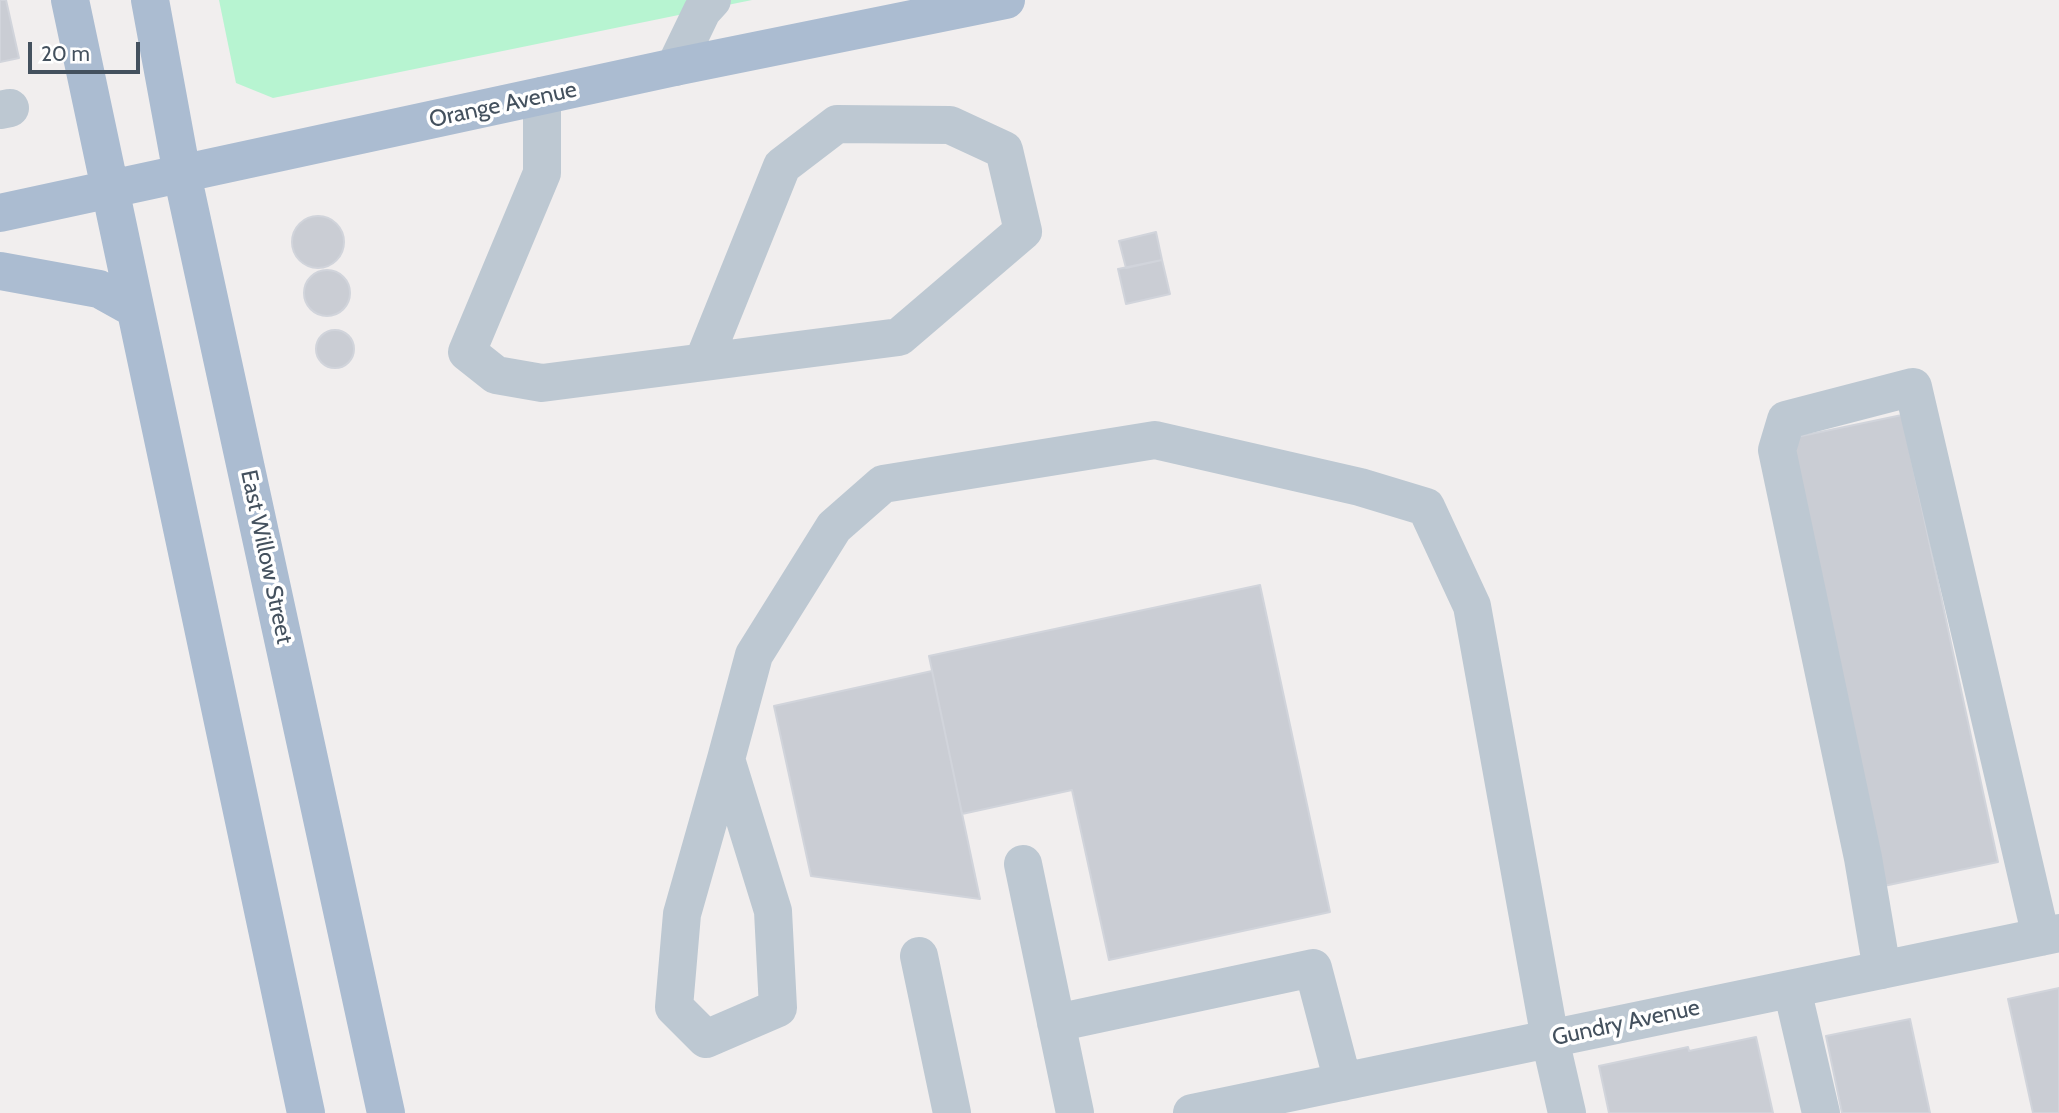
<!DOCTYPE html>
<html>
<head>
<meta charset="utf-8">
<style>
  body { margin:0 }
  #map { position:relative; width:2059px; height:1113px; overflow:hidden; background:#f1eeee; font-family:Cabin,sans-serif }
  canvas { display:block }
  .scale { position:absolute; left:28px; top:42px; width:112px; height:32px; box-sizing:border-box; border:4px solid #44515e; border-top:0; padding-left:9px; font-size:21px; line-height:24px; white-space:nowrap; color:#44515e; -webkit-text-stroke:5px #fff; paint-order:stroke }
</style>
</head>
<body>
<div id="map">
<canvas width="2059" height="1113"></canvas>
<div class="scale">20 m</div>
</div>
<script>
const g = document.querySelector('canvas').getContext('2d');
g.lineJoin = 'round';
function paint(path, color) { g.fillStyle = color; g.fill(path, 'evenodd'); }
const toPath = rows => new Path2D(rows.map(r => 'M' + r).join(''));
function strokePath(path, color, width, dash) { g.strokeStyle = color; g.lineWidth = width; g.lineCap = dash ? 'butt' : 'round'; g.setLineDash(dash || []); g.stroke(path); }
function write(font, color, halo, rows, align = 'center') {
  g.font = font + ' Cabin,sans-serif'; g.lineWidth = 7; g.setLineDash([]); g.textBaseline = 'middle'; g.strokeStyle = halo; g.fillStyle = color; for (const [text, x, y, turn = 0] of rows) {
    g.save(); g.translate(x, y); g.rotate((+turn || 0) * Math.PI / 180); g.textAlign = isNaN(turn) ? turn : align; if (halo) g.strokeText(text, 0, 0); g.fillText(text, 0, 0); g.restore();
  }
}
paint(toPath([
  [219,0,752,0,273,98,236,83]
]), '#b7f4d1');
const building = toPath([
  [0,0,6,0,19,58,0,62,0,0],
  '292 242a26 26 0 1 1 52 0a26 26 0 1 1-52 0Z',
  [1156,232,1162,260,1126,268,1119,241,1156,232],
  [1162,260,1170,294,1126,304,1118,269,1162,260],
  '304 293a23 23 0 1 1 46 0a23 23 0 1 1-46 0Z',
  '316 349a19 19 0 1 1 38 0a19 19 0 1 1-38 0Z',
  [1902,415,1998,862,1879,887,1782,440,1902,415],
  [1260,585,1330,912,1109,960,1072,790,962,814,929,656,1260,585],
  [932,671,980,899,811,876,774,706,932,671],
  [2059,988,2059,1113,2033,1113,2008,999,2059,988],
  [1910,1019,1930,1113,1842,1113,1826,1036,1910,1019],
  [1756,1037,1773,1113,1609,1113,1599,1066,1688,1047,1689,1051,1756,1037]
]);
paint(building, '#cacdd4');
strokePath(building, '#d1d4db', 2);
strokePath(toPath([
  [675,67,702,11,712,0],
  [542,96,542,173,467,352,496,375,542,383,899,337,1023,231,1004,150,950,125,837,124,782,166,703,362],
  [0,110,10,108],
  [726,759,682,914,674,1007,706,1039,778,1008,773,911,726,759,754,655,834,527,883,484,1155,440,1360,487,1426,507,1472,606,1550,1039,1567,1113],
  [1023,864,1075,1113],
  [919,956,952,1113],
  [1882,970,1863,858,1777,450,1786,420,1913,387,2041,937],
  [1792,989,1821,1113],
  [1056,1023,1313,968,1343,1082],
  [1192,1113,2059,933]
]), '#bdc8d2', 38);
strokePath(toPath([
  [70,0,306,1113],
  [150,0,182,174,386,1113],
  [0,213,675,67,1006,0],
  [0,271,99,289,135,309]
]), '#abbcd1', 38);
write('23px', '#44515e', '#fff', [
  ["Orange Avenue",503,105,-12],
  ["East Willow Street",266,557,78],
  ["Gundry Avenue",1626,1023,-12]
]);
</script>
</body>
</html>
